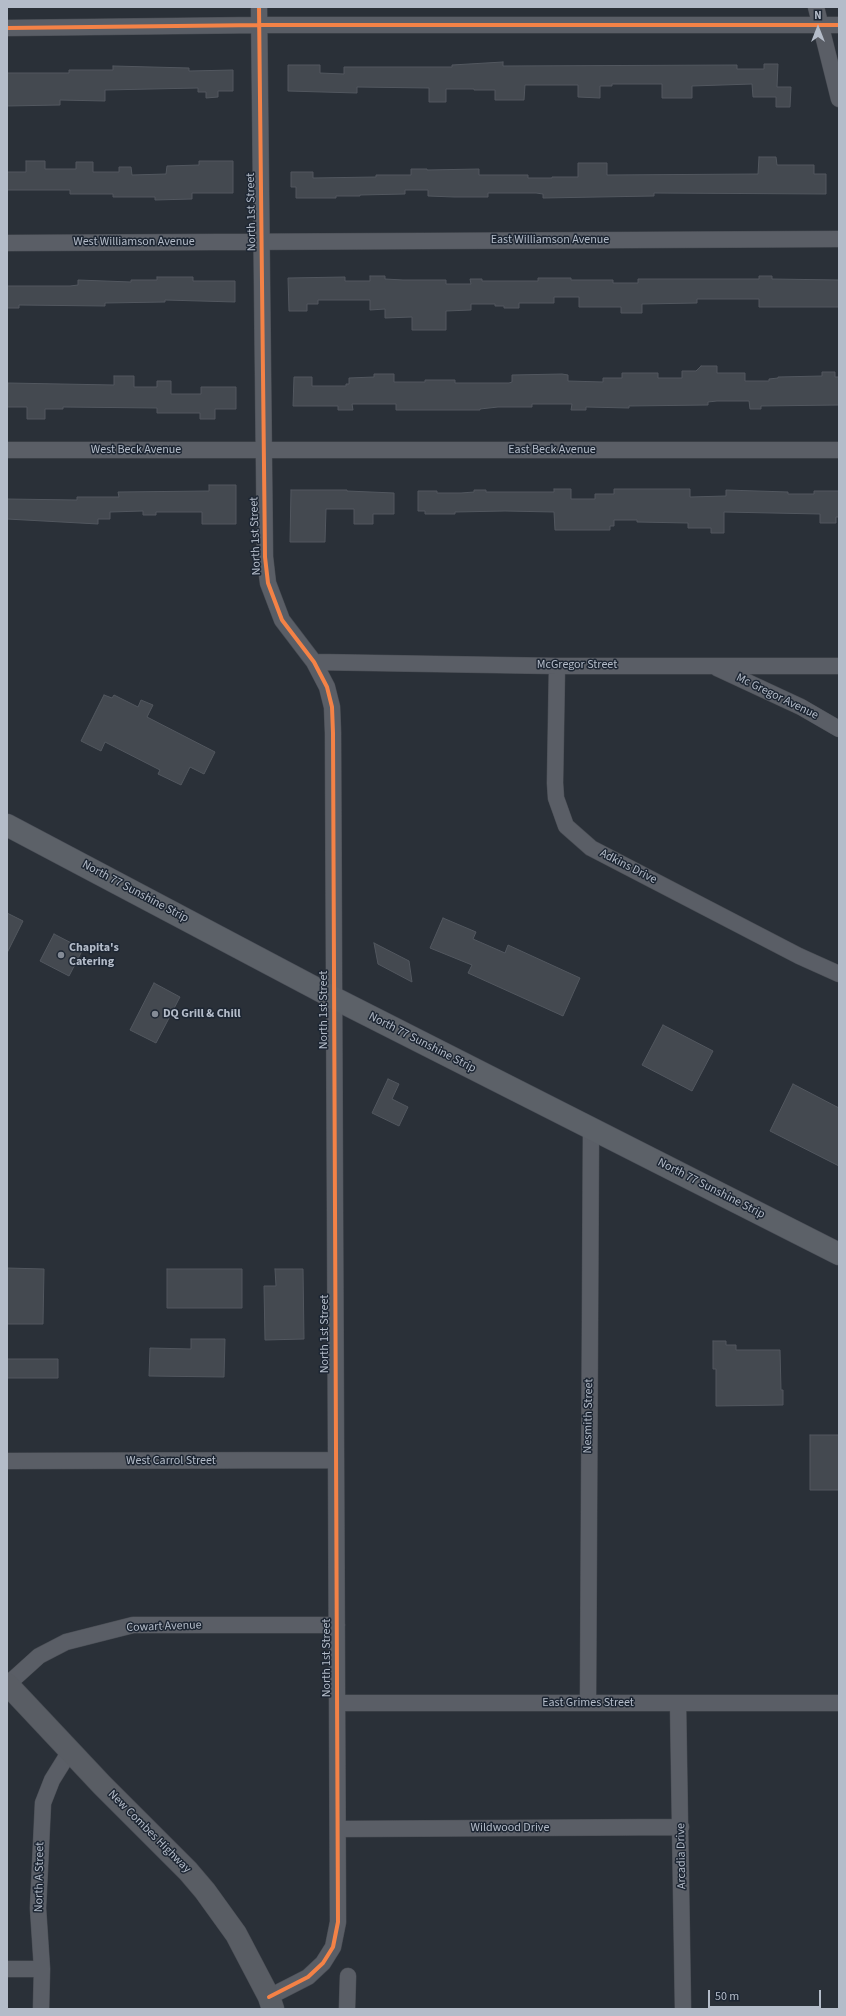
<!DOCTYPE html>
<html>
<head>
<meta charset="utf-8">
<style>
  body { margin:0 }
  #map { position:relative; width:846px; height:2016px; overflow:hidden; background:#2a3038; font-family:"Source Sans 3",sans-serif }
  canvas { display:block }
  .frame { position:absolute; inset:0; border:8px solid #b4bcc9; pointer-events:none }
  .north { position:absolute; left:798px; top:8px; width:40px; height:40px; -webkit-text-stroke:3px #1d2633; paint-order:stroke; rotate:0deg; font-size:11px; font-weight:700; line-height:16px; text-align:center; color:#b4bcc9 }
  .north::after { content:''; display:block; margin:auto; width:14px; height:18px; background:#b4bcc9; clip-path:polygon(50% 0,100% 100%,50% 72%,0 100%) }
  .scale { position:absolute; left:708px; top:1990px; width:113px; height:18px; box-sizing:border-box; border:2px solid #b4bcc9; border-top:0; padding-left:5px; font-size:12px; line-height:14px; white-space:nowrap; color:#b4bcc9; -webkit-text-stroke:3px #1d2633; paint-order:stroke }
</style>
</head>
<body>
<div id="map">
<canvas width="846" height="2016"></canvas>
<div class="frame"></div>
<div class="north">N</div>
<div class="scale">50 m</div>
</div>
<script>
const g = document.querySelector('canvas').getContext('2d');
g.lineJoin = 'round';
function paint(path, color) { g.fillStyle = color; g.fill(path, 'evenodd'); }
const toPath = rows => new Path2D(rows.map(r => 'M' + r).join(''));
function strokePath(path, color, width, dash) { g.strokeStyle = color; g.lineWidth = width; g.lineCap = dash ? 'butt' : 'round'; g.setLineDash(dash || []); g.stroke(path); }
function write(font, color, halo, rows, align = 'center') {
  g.font = font + ' "Source Sans 3",sans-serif'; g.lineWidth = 3; g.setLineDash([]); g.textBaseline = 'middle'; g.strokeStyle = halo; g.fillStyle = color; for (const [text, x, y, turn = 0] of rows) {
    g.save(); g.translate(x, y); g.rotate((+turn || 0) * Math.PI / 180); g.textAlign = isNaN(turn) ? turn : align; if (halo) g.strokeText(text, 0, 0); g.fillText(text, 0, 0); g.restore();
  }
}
const building = toPath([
  [503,62,503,66,737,65,737,69,764,69,764,64,778,64,777,87,791,87,790,107,776,107,776,97,753,97,752,84,692,86,692,98,662,98,662,84,612,84,612,86,600,86,600,98,578,97,578,85,525,85,524,100,495,100,495,90,474,90,474,89,446,89,446,102,429,102,429,88,357,87,357,93,288,91,288,65,320,65,320,73,344,74,344,67,452,67,452,65,503,62],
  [113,66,189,68,189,71,233,70,233,91,218,91,218,97,206,98,206,92,198,92,198,88,105,90,105,101,60,100,60,105,7,106,7,73,69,73,69,70,113,70,113,66],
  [759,157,776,157,777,165,814,165,814,174,826,174,826,194,654,193,654,196,543,198,543,194,536,193,488,193,488,197,454,197,428,196,428,190,405,190,405,194,360,195,360,196,336,196,336,198,296,198,296,187,291,187,291,172,313,172,313,178,376,177,376,175,411,175,411,169,427,169,427,170,479,169,479,175,528,175,528,178,552,178,552,177,578,177,578,163,607,163,607,175,758,174,759,157],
  [26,161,45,161,45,169,76,169,76,162,93,162,93,172,119,172,119,167,131,167,132,175,166,174,167,166,199,165,199,161,233,161,233,193,192,193,192,199,155,200,155,197,113,197,113,194,70,194,70,190,7,190,7,172,26,172,26,161],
  [370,276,385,276,385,279,403,280,446,280,446,284,471,284,470,279,482,279,482,281,538,281,538,278,571,278,571,280,613,280,613,283,638,283,638,279,759,279,759,276,772,276,772,279,839,280,839,307,759,307,759,299,697,299,697,303,642,304,642,313,621,313,621,307,579,307,579,297,554,297,554,303,519,303,519,308,504,308,504,306,495,306,495,304,471,304,471,310,446,311,446,330,412,330,412,317,385,318,385,309,370,310,370,300,318,300,318,304,307,304,307,311,289,311,288,278,345,277,345,281,370,281,370,276],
  [157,277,193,277,193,281,235,281,235,302,165,300,165,302,105,303,105,306,19,305,19,308,7,308,7,286,70,286,78,285,78,280,131,282,131,280,157,280,157,277],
  [701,366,717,366,717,373,745,373,745,381,769,381,769,379,778,378,778,377,822,376,822,372,835,372,835,377,839,377,839,405,761,406,761,409,750,409,749,401,717,401,708,402,708,405,629,406,629,408,586,407,586,410,571,410,572,404,532,404,532,407,498,407,480,409,480,410,396,410,396,404,352,404,353,410,338,410,338,406,293,406,294,377,312,377,312,386,346,386,346,384,349,384,349,378,374,377,374,374,394,374,394,382,425,382,425,380,455,380,455,383,509,383,512,382,512,375,562,374,568,375,568,381,603,382,603,378,622,378,622,373,658,373,658,378,682,378,682,371,696,371,701,366],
  [114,376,134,376,134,387,157,387,157,381,171,381,171,394,201,394,201,387,236,387,236,409,215,409,215,419,200,419,200,413,157,413,157,408,63,407,63,409,45,409,45,419,27,419,27,407,7,407,8,383,114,385,114,376],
  [209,485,236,485,236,524,202,524,202,512,156,512,156,515,143,515,143,511,110,512,110,519,98,519,98,524,7,519,7,499,77,500,77,497,119,497,118,492,209,491,209,485],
  [554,489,571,489,571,499,595,499,595,494,614,494,614,489,690,489,690,497,726,496,726,490,788,492,788,494,814,494,814,491,839,491,839,517,836,517,836,523,820,523,820,514,724,512,724,533,711,533,711,528,688,528,688,523,637,522,637,520,614,520,614,526,610,526,610,530,555,530,554,512,505,511,455,512,455,514,425,514,425,511,418,511,418,491,437,491,437,493,461,493,474,492,474,490,486,490,486,492,554,492,554,489],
  [291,490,347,490,347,491,394,493,394,514,373,514,373,524,354,524,354,509,326,509,325,542,290,542,291,490],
  [104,695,112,698,114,695,138,707,141,700,153,705,147,717,215,752,204,774,190,767,181,785,158,774,160,770,105,742,101,751,81,741,104,695],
  [7,913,23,921,7,953,7,913],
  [443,918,476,932,473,939,505,953,508,945,580,978,563,1016,468,973,472,965,430,948,443,918],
  [54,934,83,949,69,976,40,961,54,934],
  [374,943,409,961,412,982,378,964,374,943],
  [154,983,180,997,156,1043,130,1030,154,983],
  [663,1025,713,1051,692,1091,642,1065,663,1025],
  [388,1079,399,1084,392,1099,408,1107,399,1126,372,1113,388,1079],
  [793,1084,839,1108,839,1166,770,1131,793,1084],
  [7,1268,44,1269,43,1324,7,1324,7,1268],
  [167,1269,242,1269,242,1308,167,1308,167,1269],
  [275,1269,303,1269,304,1339,265,1340,264,1286,276,1286,275,1269],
  [191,1339,225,1339,224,1377,149,1376,150,1348,191,1349,191,1339],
  [713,1341,726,1341,726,1345,736,1345,736,1350,780,1350,781,1390,783,1390,783,1405,716,1406,716,1369,713,1369,713,1341],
  [7,1359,58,1359,58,1378,7,1378,7,1359],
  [810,1435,839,1435,839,1490,810,1490,810,1435]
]);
paint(building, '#444950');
strokePath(building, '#52575f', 1);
const street = toPath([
  [259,7,265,557,268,583,282,620,314,662,327,687,332,707,333,733,338,1922,333,1947,323,1963,308,1977,269,1997],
  [816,7,839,99],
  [7,28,260,25,839,25],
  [7,243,839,239],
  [7,450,839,450],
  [314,662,557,666,839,666],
  [557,666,555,783,556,798,566,826,591,848,799,956,839,974],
  [717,668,801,707,839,729],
  [7,1461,335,1460],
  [8,1684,39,1656,66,1642,133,1625,337,1625],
  [337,1703,839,1703],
  [588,1703,591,1129],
  [678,1703,683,2009],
  [338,1829,681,1827],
  [7,1969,42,1969],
  [41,2009,42,1969,38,1908,43,1803,52,1780,70,1751],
  [347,2009,348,1976]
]);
const secondary = toPath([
  [7,1684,102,1785,188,1871,205,1891,236,1934,269,1997,273,2009]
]);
const primary = toPath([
  [7,825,334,998,839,1254]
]);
strokePath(street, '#484c53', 17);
strokePath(secondary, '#484c53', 23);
strokePath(primary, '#484c55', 23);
strokePath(street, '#5a5e66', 16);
strokePath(secondary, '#595d64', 22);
strokePath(primary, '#5c6168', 22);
strokePath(toPath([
  [259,7,265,557,268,583,282,620,314,662,327,687,332,707,333,733,338,1922,333,1947,323,1963,308,1977,269,1997],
  [7,28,260,25,839,25]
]), '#f48246', 4);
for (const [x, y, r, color] of [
  [61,955,4,"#848b96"],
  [155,1014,4,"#848b96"]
]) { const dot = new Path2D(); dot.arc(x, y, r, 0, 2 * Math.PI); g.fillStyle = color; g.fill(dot); strokePath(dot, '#1d2633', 1.5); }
write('12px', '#b4bcc9', '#1d2633', [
  ["North 1st Street",252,212,-91],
  ["East Williamson Avenue",550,240],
  ["West Williamson Avenue",134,242],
  ["West Beck Avenue",136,450],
  ["East Beck Avenue",552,450],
  ["North 1st Street",256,536,-92],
  ["McGregor Street",577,665],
  ["Mc Gregor Avenue",777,697,26],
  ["Adkins Drive",628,867,27],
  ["North 77 Sunshine Strip",135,892,28],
  ["North 1st Street",324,1010,-90],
  ["North 77 Sunshine Strip",422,1043,27],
  ["North 77 Sunshine Strip",711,1189,27],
  ["North 1st Street",325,1334,-90],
  ["Nesmith Street",589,1416,-89],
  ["West Carrol Street",171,1461],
  ["Cowart Avenue",164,1627,-2],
  ["North 1st Street",327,1658,-90],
  ["East Grimes Street",588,1703],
  ["Wildwood Drive",510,1828],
  ["New Combes Highway",149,1832,45],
  ["Arcadia Drive",682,1856,-91],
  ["North A Street",40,1877,-89]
]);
write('bold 12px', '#b4bcc9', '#1d2633', [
  ["Chapita's",69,948],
  ["Catering",69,962],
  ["DQ Grill & Chill",163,1014]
], 'left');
</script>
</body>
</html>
